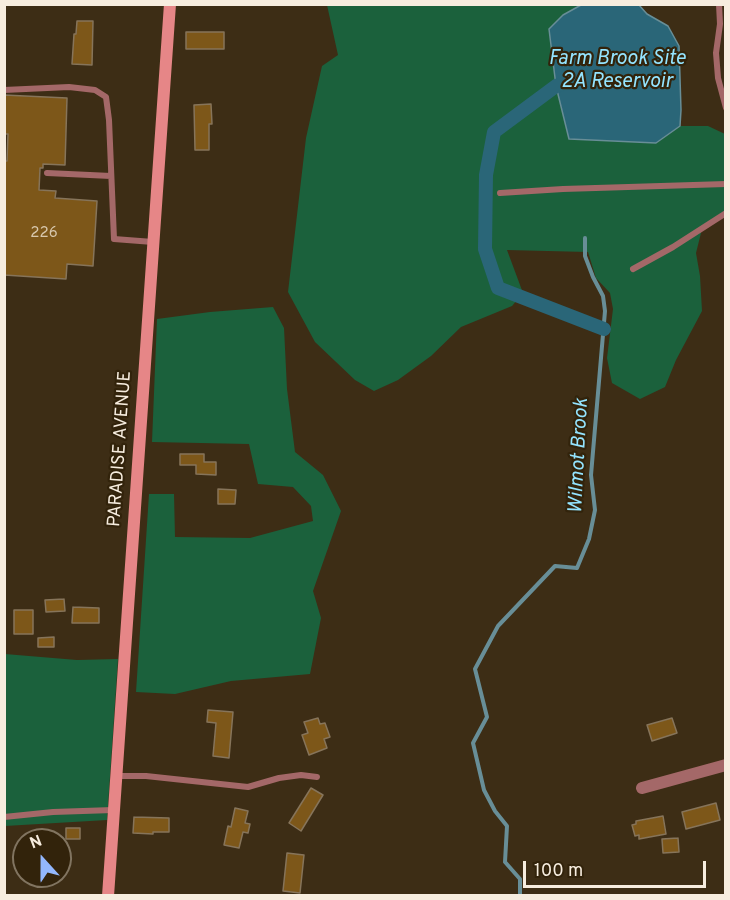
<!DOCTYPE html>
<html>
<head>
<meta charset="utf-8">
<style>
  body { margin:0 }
  #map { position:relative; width:730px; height:900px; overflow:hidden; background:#3d2d15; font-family:Overpass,sans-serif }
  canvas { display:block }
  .frame { position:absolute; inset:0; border:6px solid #f7eddf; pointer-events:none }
  .north { position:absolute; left:12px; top:828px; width:60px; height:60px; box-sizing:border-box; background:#32230b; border:2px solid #817460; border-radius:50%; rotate:339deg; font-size:16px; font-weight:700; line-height:24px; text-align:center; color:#f7eddf }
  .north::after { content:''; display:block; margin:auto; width:21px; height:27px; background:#93b7fd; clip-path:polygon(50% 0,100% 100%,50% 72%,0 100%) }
  .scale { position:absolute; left:523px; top:861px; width:183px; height:27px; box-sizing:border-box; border:3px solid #f7eddf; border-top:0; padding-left:8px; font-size:18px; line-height:21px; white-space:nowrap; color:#f7eddf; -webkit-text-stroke:4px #32230b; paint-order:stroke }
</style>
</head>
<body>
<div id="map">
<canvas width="730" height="900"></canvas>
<div class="frame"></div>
<div class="north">N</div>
<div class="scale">100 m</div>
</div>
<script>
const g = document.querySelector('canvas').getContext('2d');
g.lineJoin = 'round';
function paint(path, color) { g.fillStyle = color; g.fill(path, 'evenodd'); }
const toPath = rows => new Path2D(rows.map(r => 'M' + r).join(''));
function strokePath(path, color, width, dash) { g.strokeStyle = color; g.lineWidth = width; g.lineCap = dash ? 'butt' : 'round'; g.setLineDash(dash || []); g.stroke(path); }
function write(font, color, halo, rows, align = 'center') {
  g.font = font + ' Overpass,sans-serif'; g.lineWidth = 4.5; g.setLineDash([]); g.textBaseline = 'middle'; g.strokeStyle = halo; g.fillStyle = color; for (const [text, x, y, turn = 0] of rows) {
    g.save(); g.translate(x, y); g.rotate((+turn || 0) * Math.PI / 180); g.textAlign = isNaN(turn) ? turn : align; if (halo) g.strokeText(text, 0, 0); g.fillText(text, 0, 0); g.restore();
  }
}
paint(toPath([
  [327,5,581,5,563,15,549,29,556,86,569,139,656,143,680,126,708,126,725,134,725,211,703,225,696,253,700,276,702,311,676,360,665,387,640,399,612,383,607,358,613,309,610,293,596,278,588,252,507,250,523,293,512,306,461,327,431,356,398,380,374,391,355,380,315,342,288,292,306,138,322,66,338,55],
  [273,307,284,328,287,389,295,452,323,475,341,511,313,591,321,618,310,674,231,681,175,694,136,692,149,494,174,494,175,537,250,538,313,521,311,506,293,487,258,484,249,444,152,442,157,319,210,312],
  [5,654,77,660,118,659,107,820,5,826]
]), '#1b613c');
const water = toPath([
  [581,5,639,5,647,14,668,26,679,46,681,110,680,126,656,143,569,139,556,86,549,29,563,15,581,5]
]);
paint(water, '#2a6678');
strokePath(water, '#688e97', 1.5);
strokePath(toPath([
  [520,896,520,879,505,862,507,826,495,811,484,790,473,743,487,717,475,669,498,626,555,566,577,568,589,539,595,510,591,475,605,311,603,296,593,277,585,256,585,238]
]), '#688e97', 4);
strokePath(toPath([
  [572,81,556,86,494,132,486,175,485,249,498,288,604,329]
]), '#2a6678', 14);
const building = toPath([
  [77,21,93,21,92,65,72,64,74,34,76,34,77,21],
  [186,32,224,32,224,49,186,49,186,32],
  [4,95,67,98,65,165,43,164,43,168,40,168,39,190,56,191,55,198,97,201,93,266,67,264,66,279,4,275,4,161,7,161,8,134,4,134,4,95],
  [211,104,212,124,209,124,209,150,195,150,194,105,211,104],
  [180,454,204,454,204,462,216,462,216,475,196,474,196,465,180,465,180,454],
  [218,489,236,490,235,504,218,504,218,489],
  [64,599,65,611,46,612,45,600,64,599],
  [73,607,99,608,99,623,72,623,73,607],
  [14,610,33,610,33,634,14,634,14,610],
  [54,637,54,647,38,647,38,638,54,637],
  [208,710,233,712,229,758,213,756,216,723,207,722,208,710],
  [318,718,320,724,325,723,330,737,324,739,327,748,309,755,302,735,308,733,304,722,318,718],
  [672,718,677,733,652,741,647,725,672,718],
  [311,788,323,795,301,831,289,823,311,788],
  [716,803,720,820,686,829,682,812,716,803],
  [235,808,248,811,245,823,250,824,248,833,243,832,239,848,224,845,228,826,231,827,235,808],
  [663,816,666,834,639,839,639,835,635,836,632,825,636,824,636,821,663,816],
  [134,817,169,818,169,832,153,832,153,834,133,833,134,817],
  [66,828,80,828,80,839,66,839,66,828],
  [678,838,679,852,663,853,662,839,678,838],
  [287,853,304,855,300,893,283,891,287,853]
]);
paint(building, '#7d5719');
strokePath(building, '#86745a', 1.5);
strokePath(toPath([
  [719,4,720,24,716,53,718,78,726,108],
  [4,90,69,87,95,90,106,97,109,120,114,239,153,242],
  [47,173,111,176],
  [500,193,563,189,726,184],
  [633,269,673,247,726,213],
  [116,776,146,776,248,787,279,778,301,775,317,777],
  [4,817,53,812,113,810]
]), '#a46868', 6);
strokePath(toPath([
  [642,788,726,765]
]), '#a46868', 12);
strokePath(toPath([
  [108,896,170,4]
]), '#e68687', 12);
write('15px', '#d8c8ae', null, [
  ["226",44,234]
]);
write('18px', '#f7eddf', '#32230b', [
  ["PARADISE AVENUE",121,449,-86]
]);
write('italic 20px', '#94e4ff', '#32230b', [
  ["Farm Brook Site",617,60],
  ["2A Reservoir",617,83],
  ["Wilmot Brook",580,456,-87]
]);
</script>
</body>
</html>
